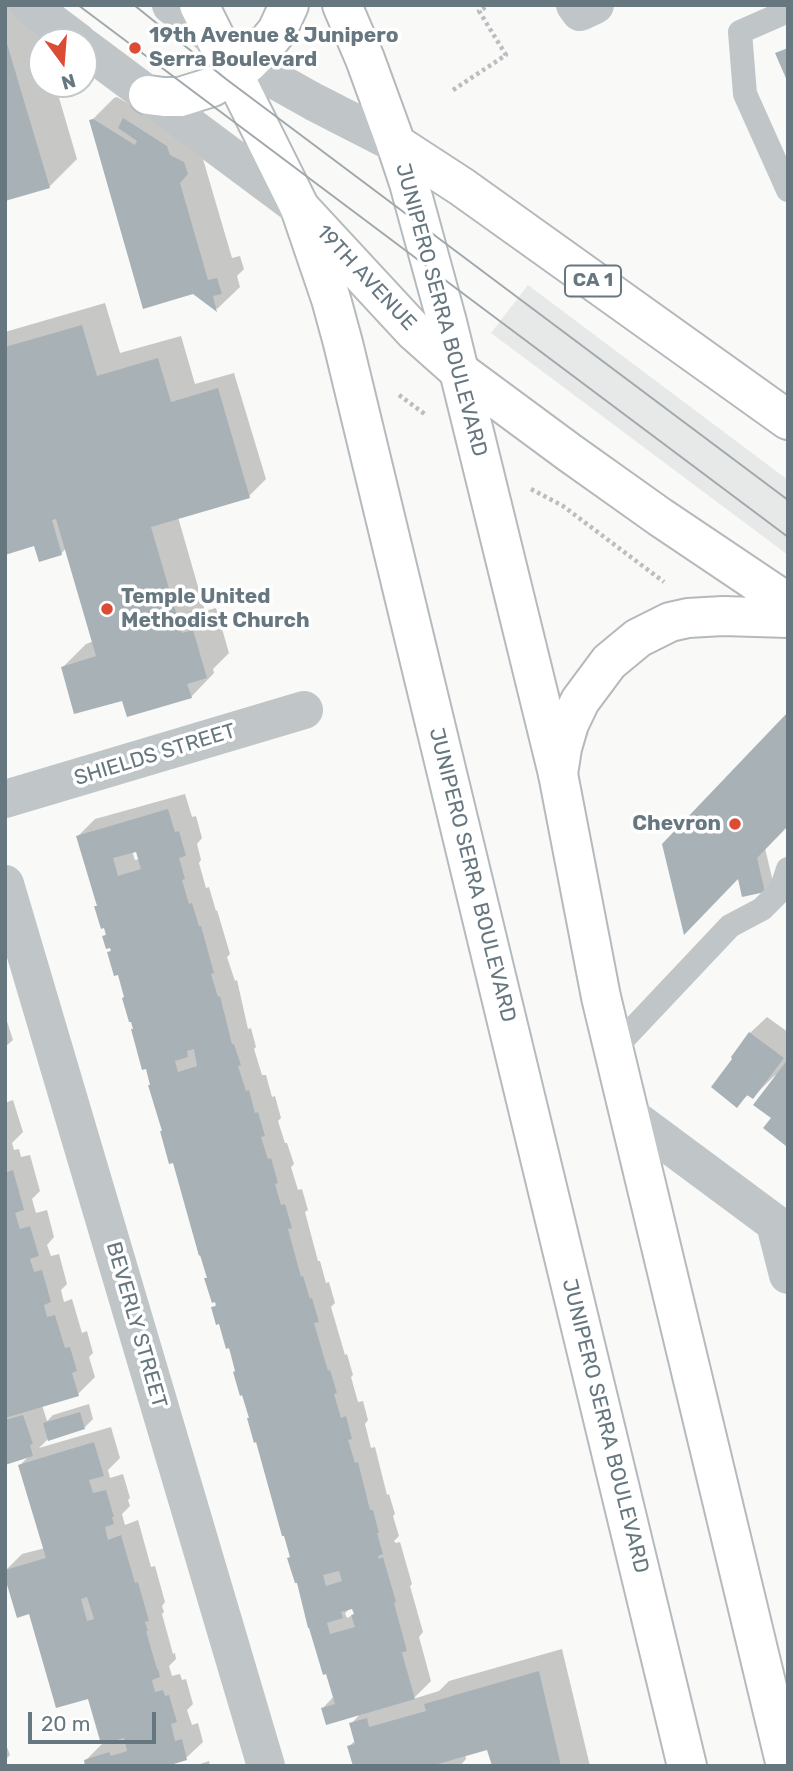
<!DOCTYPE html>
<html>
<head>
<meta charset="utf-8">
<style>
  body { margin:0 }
  #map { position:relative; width:793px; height:1771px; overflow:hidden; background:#f9f9f7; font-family:Rubik,sans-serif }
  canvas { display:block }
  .frame { position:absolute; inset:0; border:7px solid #667780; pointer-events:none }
  .north { position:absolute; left:28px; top:28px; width:70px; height:70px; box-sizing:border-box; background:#fff; border:2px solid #c2c9cc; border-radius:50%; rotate:164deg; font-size:19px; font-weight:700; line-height:28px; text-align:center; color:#667780 }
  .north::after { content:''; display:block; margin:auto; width:24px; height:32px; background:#dc4c34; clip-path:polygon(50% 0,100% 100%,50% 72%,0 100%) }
  .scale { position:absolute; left:28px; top:1712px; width:128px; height:32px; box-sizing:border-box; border:4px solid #667780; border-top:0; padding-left:9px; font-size:21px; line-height:24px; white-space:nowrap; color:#667780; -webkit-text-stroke:5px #fff; paint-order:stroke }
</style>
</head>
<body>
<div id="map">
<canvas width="793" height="1771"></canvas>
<div class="frame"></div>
<div class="north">N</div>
<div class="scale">20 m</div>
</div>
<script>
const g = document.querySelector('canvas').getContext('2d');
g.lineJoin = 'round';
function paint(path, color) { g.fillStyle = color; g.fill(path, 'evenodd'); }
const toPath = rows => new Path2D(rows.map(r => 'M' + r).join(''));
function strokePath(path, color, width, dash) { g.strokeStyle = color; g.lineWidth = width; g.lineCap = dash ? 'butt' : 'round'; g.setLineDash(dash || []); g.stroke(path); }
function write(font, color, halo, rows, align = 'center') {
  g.font = font + ' Rubik,sans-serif'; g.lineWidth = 7; g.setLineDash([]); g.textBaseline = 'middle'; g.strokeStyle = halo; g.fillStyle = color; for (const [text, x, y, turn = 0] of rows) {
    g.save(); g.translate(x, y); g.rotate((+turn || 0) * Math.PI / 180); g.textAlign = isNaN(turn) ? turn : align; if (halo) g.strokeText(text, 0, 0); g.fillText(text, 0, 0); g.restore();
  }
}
paint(toPath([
  [528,285,788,480,788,555,491,333]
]), '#e7e9e8');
paint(toPath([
  [5,5,27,5,34,11,43,42,42,84,55,84,77,159,49,187,5,199],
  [117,97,136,108,203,159,232,258,240,256,244,269,237,276,240,287,217,309,193,292,91,121,114,98],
  [105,303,120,353,181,336,195,384,234,373,266,479,249,496,178,517,205,611,216,608,229,653,213,669,214,673,191,697,123,698,63,667,86,644,94,641,66,548,61,554,36,544,5,553,5,332],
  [185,794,192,817,196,816,202,838,197,844,201,860,199,863,206,888,209,887,216,911,217,910,230,954,227,957,235,981,237,980,248,1029,251,1028,256,1047,254,1049,262,1075,266,1075,272,1097,275,1096,281,1118,278,1121,285,1143,287,1143,294,1164,291,1167,298,1190,302,1189,308,1210,305,1212,318,1261,320,1261,326,1283,329,1282,335,1303,331,1307,345,1355,347,1354,353,1375,351,1377,358,1402,363,1401,368,1420,365,1424,371,1448,375,1447,387,1495,389,1494,395,1514,393,1516,399,1536,394,1541,396,1543,400,1542,412,1584,410,1586,423,1632,419,1637,431,1681,413,1699,439,1691,449,1681,562,1649,590,1766,493,1766,488,1748,465,1754,466,1759,460,1766,355,1766,349,1746,356,1740,351,1724,362,1712,323,1708,334,1696,237,1370,220,1322,213,1308,217,1304,206,1279,208,1277,164,1130,152,1084,119,973,109,952,113,949,104,936,107,933,78,836,95,819],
  [137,850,140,859,135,860,132,851],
  [353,1606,355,1614,347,1618,345,1613],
  [765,848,773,882,764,891,739,876],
  [5,1015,13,1040,5,1047],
  [767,1017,788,1032,788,1142,773,1118,776,1077,775,1075,753,1097,749,1094,737,1105,750,1033],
  [13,1100,23,1132,12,1143,14,1150,19,1149,21,1157,30,1155,40,1191,32,1199,36,1213,47,1210,54,1237,47,1245,51,1256,59,1254,67,1284,61,1290,64,1302,72,1299,82,1333,87,1331,93,1353,89,1357,95,1377,78,1394,42,1405,47,1421,53,1415,89,1404,93,1419,84,1428,48,1439,39,1448,111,1427,120,1458,108,1470,110,1478,123,1474,130,1498,128,1500,130,1506,122,1514,125,1525,138,1520,151,1567,155,1566,165,1602,162,1606,164,1612,162,1614,173,1654,175,1653,176,1659,169,1666,172,1676,180,1674,182,1680,186,1679,193,1704,187,1710,192,1725,198,1723,203,1742,186,1758,171,1763,171,1766,87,1766,86,1760,103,1743,89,1696,30,1612,5,1571,22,1554,45,1548,20,1465,30,1455,5,1463,5,1103],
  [5,1742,10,1755,5,1760],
  [209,1761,210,1766,194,1766]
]), '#0003');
paint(toPath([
  [5,37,50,188,5,201],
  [788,48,788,83,775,53],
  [123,118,167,146,170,155,184,162,188,174,180,183,208,280,217,278,222,294,213,296,217,312,193,294,143,309,89,120,93,119,135,145,137,141,118,128],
  [82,325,97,376,158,358,171,402,218,388,250,498,151,527,182,633,193,630,207,678,187,684,192,698,127,717,122,701,74,714,61,667,96,656,56,519,52,520,62,555,39,562,34,546,5,555,5,347],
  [788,712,788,826,757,858,765,892,742,897,738,879,684,935,662,844],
  [168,809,175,832,179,831,186,856,179,858,185,879,182,880,189,904,192,903,199,926,201,926,214,973,211,974,218,997,220,996,232,1044,234,1044,241,1065,238,1066,246,1091,249,1090,255,1113,258,1112,265,1136,261,1137,268,1159,271,1158,278,1183,275,1184,281,1205,285,1204,292,1228,288,1229,301,1277,303,1276,310,1299,312,1298,319,1322,314,1323,328,1371,330,1370,337,1393,334,1394,341,1418,346,1416,352,1439,348,1440,355,1463,358,1462,370,1510,373,1510,379,1533,377,1533,383,1554,378,1556,379,1559,383,1557,396,1602,394,1603,407,1651,400,1653,402,1653,415,1699,326,1725,321,1708,335,1704,326,1674,323,1675,309,1628,308,1628,297,1583,295,1583,287,1558,290,1557,284,1536,282,1536,256,1442,254,1443,247,1418,249,1418,242,1395,240,1396,233,1372,235,1371,229,1348,226,1349,219,1324,216,1325,211,1307,216,1306,215,1302,212,1303,204,1278,207,1278,200,1255,199,1256,173,1163,169,1164,160,1131,162,1131,148,1085,150,1085,146,1069,142,1070,131,1029,133,1029,131,1022,129,1022,122,998,124,997,118,975,114,976,107,952,111,951,110,948,106,949,102,936,106,935,104,928,101,929,94,906,97,906,76,836],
  [136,852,141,869,118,876,113,858],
  [194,1049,197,1066,178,1072,175,1061,188,1057,187,1051],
  [339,1571,342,1581,326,1586,323,1575],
  [352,1609,354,1614,351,1615,355,1627,330,1634,327,1623,343,1618,341,1612],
  [749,1032,784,1058,753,1099,747,1095,737,1108,711,1087,732,1059,731,1057],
  [788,1059,788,1144,786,1146,763,1128,771,1118,753,1105],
  [13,1170,24,1210,15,1213,20,1229,30,1226,39,1256,30,1259,34,1272,42,1270,51,1302,44,1305,47,1317,55,1315,65,1348,70,1347,77,1371,72,1373,79,1396,5,1418,5,1173],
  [80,1412,85,1429,48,1441,43,1423],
  [23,1415,33,1444,30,1445,33,1456,5,1465,5,1420],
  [94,1442,104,1476,89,1480,93,1493,106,1490,114,1517,112,1517,114,1524,105,1527,108,1540,121,1535,135,1583,138,1582,149,1621,145,1622,148,1631,146,1631,157,1669,158,1669,160,1677,152,1680,155,1692,163,1690,165,1696,169,1695,177,1722,171,1724,175,1741,182,1739,187,1760,167,1766,85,1766,84,1760,109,1752,111,1756,127,1751,124,1738,101,1744,88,1699,56,1708,29,1614,17,1618,5,1578,5,1570,46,1558,18,1465],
  [87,1597,94,1619,87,1621,81,1599],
  [539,1671,561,1766,492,1766,487,1750,438,1764,438,1766,353,1766,347,1746,355,1744,349,1723,367,1718,369,1727,426,1711,424,1704]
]), '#a8b1b6');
const primary = toPath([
  [396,144,409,183,447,322,558,774,601,997,786,1766],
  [300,208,331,299,343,343,687,1766]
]);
const trunk = toPath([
  [199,5,300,208,414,331,459,371,570,453,660,517,788,603],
  [342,5,365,59,396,144,462,187,788,420],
  [148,95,164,97,180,97,212,87,232,75,248,63,264,47,277,31,289,5],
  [558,774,562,748,569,724,580,701,609,662,638,638,670,622,688,618,723,616,788,618]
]);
strokePath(primary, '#b4babd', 42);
strokePath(trunk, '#b4b9bb', 42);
strokePath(toPath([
  [453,90,506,55,479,11,489,5],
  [399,395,426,415],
  [531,489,563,506,664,582]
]), '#bbbec0', 4.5, [3.5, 3.5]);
strokePath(toPath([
  [788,11,740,32,745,94,788,190],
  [613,1050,730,926,762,909,781,890,788,869]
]), '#c0c5c8', 24);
strokePath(toPath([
  [575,5,580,12,595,5],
  [5,799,304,710],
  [5,884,266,1766],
  [629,1115,788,1233],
  [775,1224,788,1275]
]), '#c0c5c8', 38);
strokePath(toPath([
  [29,5,78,42],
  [171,5,248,63,280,83,314,102,396,144],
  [84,47,300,208]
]), '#c0c5c8', 38);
strokePath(primary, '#fff', 38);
strokePath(trunk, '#fff', 38);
strokePath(toPath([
  [78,5,788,537],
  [134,5,226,79,788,500]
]), '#a0a8ad', 2);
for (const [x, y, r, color] of [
  [135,48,7,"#dc4c34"],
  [107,609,7,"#dc4c34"],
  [735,824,7,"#dc4c34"]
]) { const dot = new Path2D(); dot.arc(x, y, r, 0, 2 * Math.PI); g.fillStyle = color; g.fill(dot); strokePath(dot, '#fff', 2.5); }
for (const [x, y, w] of [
  [593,281,56]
]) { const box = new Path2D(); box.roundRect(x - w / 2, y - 15.5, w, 31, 5); g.fillStyle = '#fff'; g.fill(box); strokePath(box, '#667780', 2); }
write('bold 19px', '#667780', null, [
  ["CA 1",593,281]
]);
write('bold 21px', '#667780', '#fff', [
  ["19th Avenue & Junipero",149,36],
  ["Serra Boulevard",149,60],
  ["Temple United",121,597],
  ["Methodist Church",121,621],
  ["Chevron",721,824,"right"]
], 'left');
write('21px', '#667780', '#fff', [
  ["19TH AVENUE",366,278,47],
  ["JUNIPERO SERRA BOULEVARD",441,310,75],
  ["SHIELDS STREET",155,755,-17],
  ["JUNIPERO SERRA BOULEVARD",472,875,76],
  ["BEVERLY STREET",136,1325,74],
  ["JUNIPERO SERRA BOULEVARD",605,1426,76]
]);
</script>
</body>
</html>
